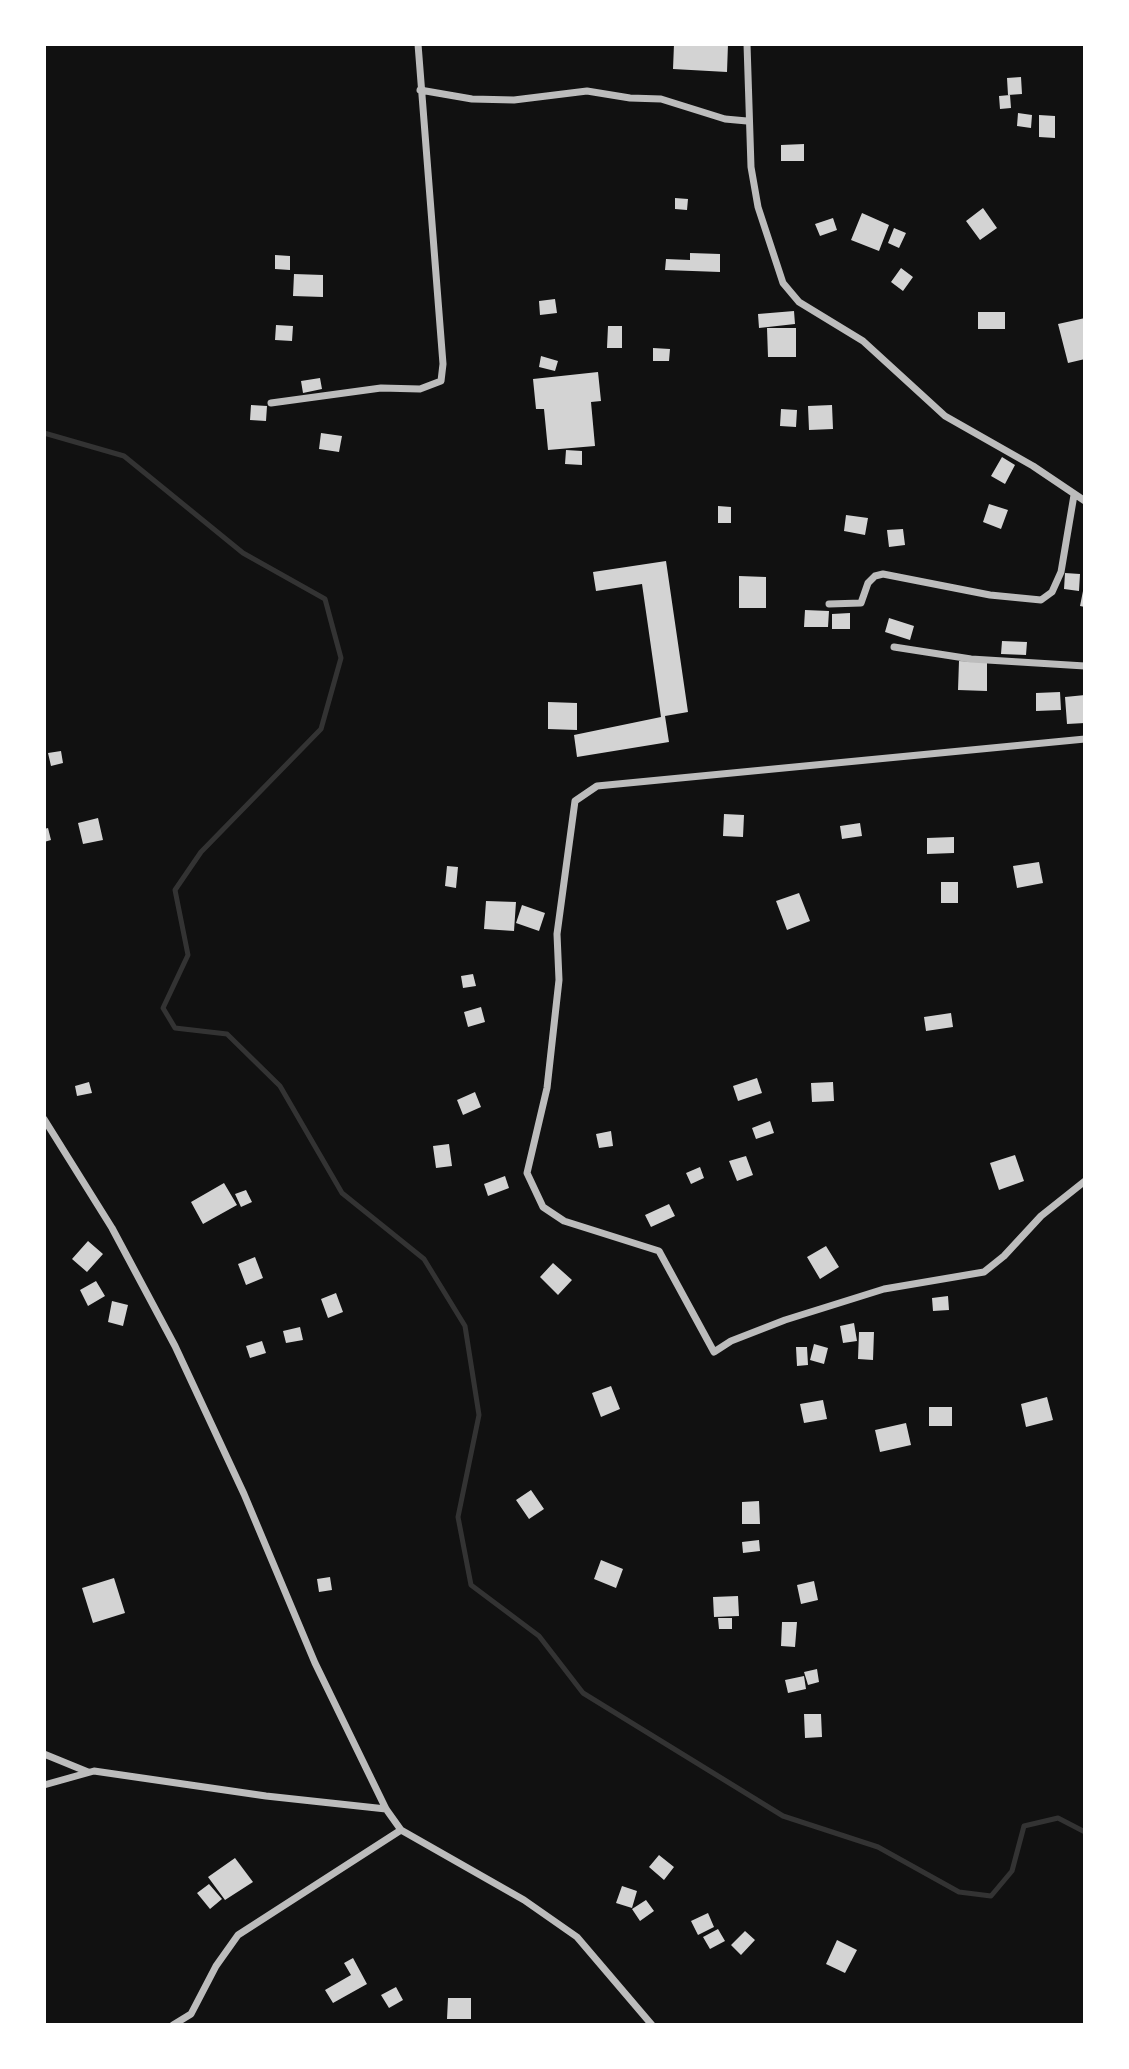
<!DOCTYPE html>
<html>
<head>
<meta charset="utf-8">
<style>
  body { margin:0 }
  #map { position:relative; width:1129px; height:2069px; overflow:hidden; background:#111; font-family:Barlow,sans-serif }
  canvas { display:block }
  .frame { position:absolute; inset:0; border:46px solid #fff; pointer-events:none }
</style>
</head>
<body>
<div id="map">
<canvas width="1129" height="2069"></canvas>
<div class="frame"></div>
</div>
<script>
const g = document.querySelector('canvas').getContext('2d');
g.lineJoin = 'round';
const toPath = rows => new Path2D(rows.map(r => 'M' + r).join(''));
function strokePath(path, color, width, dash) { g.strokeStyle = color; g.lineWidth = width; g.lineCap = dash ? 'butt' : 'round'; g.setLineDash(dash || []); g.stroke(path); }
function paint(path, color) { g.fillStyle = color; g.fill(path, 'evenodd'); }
strokePath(toPath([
  [44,433,124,456,243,553,325,599,341,658,321,729,201,852,175,890,188,955,163,1008,175,1028,227,1034,280,1086,342,1193,424,1259,465,1326,479,1415,458,1517,471,1585,539,1636,583,1693,783,1816,878,1847,959,1892,991,1896,1012,1871,1024,1826,1058,1818,1085,1832]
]), '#333', 5);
paint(toPath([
  [674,44,728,44,727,72,673,69],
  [1021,77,1022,94,1008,95,1007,78],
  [1010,95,1011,108,1000,109,999,96],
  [1018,113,1032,115,1031,128,1017,126],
  [1039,115,1055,116,1055,138,1039,137],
  [804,144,804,161,781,161,781,145],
  [675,198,688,199,687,210,675,209],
  [983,208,997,228,980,240,966,221],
  [862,213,889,225,879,251,851,240],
  [833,218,837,230,820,236,815,224],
  [894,228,906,233,899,248,888,243],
  [690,253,720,254,720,272,665,270,666,259,690,260],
  [275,255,290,256,290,270,275,269],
  [901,268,913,277,903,291,891,282],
  [294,274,323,275,323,297,293,296],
  [555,299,557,313,540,315,539,301],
  [794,311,795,324,759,328,758,314],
  [978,312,1005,312,1005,329,978,329],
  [1085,318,1085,359,1068,363,1058,324],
  [276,325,293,326,292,341,275,340],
  [608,326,622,326,622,348,607,348],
  [767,328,796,328,796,357,768,357],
  [653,348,670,349,669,361,653,361],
  [541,356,558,361,555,371,539,367],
  [598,372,601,401,591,402,595,446,548,450,544,409,536,409,533,379],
  [320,378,322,389,303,393,301,381],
  [251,405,267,406,266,421,250,420],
  [832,405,833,429,809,430,808,406],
  [781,409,797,410,796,427,780,426],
  [321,433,342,436,339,452,319,449],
  [566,450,582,451,582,465,565,464],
  [1002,457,1015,465,1005,484,991,476],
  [989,504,1008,510,1001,529,983,522],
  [718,506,731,507,731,523,718,523],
  [846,515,868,518,865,535,844,531],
  [903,529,905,545,889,547,887,530],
  [666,561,688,712,665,716,669,742,577,757,574,735,661,717,642,584,596,591,593,572],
  [1065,573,1080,574,1079,591,1064,589],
  [739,576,766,577,766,608,739,608],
  [1083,591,1085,591,1085,607,1080,606],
  [805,610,829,611,828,627,804,627],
  [850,613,850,629,832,629,832,614],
  [889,618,914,626,910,640,885,632],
  [1002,641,1027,642,1026,655,1001,654],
  [959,661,987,662,987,691,958,690],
  [1060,692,1061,710,1036,711,1036,693],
  [1085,695,1085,723,1067,724,1065,697],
  [548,702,577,703,577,730,548,729],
  [61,751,63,763,51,766,48,753],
  [724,814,744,815,743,837,723,836],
  [98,818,103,840,83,844,78,823],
  [860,823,862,836,842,839,840,826],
  [48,828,51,840,44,842,44,829],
  [954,837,954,853,927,854,927,838],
  [1039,862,1043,883,1017,888,1013,866],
  [447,866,458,867,456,888,445,886],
  [941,882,958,882,958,903,941,903],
  [799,893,810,921,787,930,776,901],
  [486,901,516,902,514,931,484,929],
  [522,905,545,913,539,931,516,923],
  [473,974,476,986,463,988,461,976],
  [481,1007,485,1022,468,1027,464,1012],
  [951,1013,953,1027,926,1031,924,1017],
  [757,1078,762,1093,738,1101,733,1086],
  [89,1082,92,1093,77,1096,75,1086],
  [833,1082,834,1101,812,1102,811,1083],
  [475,1092,481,1107,463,1115,457,1100],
  [770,1121,774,1133,756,1139,752,1128],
  [611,1131,613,1146,599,1148,596,1134],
  [449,1144,452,1166,436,1168,433,1146],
  [1015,1155,1024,1181,999,1190,990,1163],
  [746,1156,753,1175,737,1181,729,1161],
  [700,1167,704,1178,691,1184,686,1173],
  [505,1176,509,1188,488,1196,484,1184],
  [224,1183,237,1205,203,1224,191,1202],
  [246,1190,252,1202,241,1207,235,1194],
  [669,1204,675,1216,651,1227,645,1215],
  [88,1241,103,1254,87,1272,72,1259],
  [826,1246,839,1267,820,1279,807,1257],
  [255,1257,263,1278,246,1285,238,1264],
  [553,1263,572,1280,558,1295,540,1277],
  [96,1281,105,1296,88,1306,80,1290],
  [336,1293,343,1312,328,1318,321,1299],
  [948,1296,949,1310,933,1311,932,1298],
  [112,1301,128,1305,123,1326,108,1322],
  [854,1323,857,1341,843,1343,840,1326],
  [300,1327,303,1340,286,1343,283,1331],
  [859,1332,874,1332,873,1360,858,1359],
  [262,1341,266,1353,250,1358,246,1346],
  [814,1344,828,1348,824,1364,810,1360],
  [796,1347,807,1347,808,1365,797,1366],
  [611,1386,620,1409,601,1417,592,1393],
  [1047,1397,1053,1420,1026,1427,1021,1404],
  [823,1400,827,1419,804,1423,800,1404],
  [929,1407,952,1407,952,1426,929,1426],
  [906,1423,911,1445,880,1452,875,1430],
  [531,1490,544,1509,529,1519,516,1500],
  [759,1501,760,1524,742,1524,742,1502],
  [759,1540,760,1551,743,1553,742,1542],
  [601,1560,623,1569,616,1588,594,1579],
  [330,1577,332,1590,319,1592,317,1579],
  [114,1578,125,1613,93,1623,82,1588],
  [814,1581,818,1600,801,1604,797,1585],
  [738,1596,739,1616,714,1617,713,1597],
  [718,1618,732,1618,732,1629,719,1629],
  [782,1622,797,1622,795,1647,781,1646],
  [817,1669,819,1682,808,1685,804,1672],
  [804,1676,806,1689,788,1693,785,1680],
  [804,1714,821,1714,822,1737,805,1738],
  [659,1855,674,1867,664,1880,649,1867],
  [235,1858,253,1882,225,1900,208,1877],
  [209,1884,222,1899,210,1909,197,1893],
  [622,1886,637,1891,632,1908,616,1903],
  [646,1900,654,1911,640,1921,632,1909],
  [708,1913,714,1927,698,1935,691,1921],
  [718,1929,725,1941,710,1949,703,1937],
  [745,1931,755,1940,741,1955,731,1945],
  [837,1940,857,1950,845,1973,826,1964],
  [353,1958,367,1984,333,2003,325,1990,351,1975,344,1963],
  [396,1987,403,2000,389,2008,381,1995],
  [448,1998,471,1998,471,2019,447,2019]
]), '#d3d3d3');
strokePath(toPath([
  [747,44,751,167,758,207,783,283,799,302,863,341,945,416,1033,466,1085,501],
  [420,90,472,99,514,100,587,91,630,98,661,99,725,119,747,121],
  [271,403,381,388,420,389,441,381,443,364,418,44],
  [829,604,861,603,868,583,875,576,883,574,990,595,1041,600,1052,592,1061,572,1074,495],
  [894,647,971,659,1085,666],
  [1085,739,597,786,575,801,557,934,559,980,547,1088,527,1173,543,1207,564,1221,659,1251,714,1352,731,1341,785,1320,884,1289,984,1272,1004,1256,1041,1216,1085,1181],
  [44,1119,112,1228,175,1346,244,1494,315,1663,386,1809,401,1830,524,1900,577,1937,652,2025],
  [44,1754,88,1772],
  [44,1785,94,1771,266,1796,386,1809],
  [173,2025,191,2014,216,1966,238,1935,401,1830]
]), '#bcbcbc', 7);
</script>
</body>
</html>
